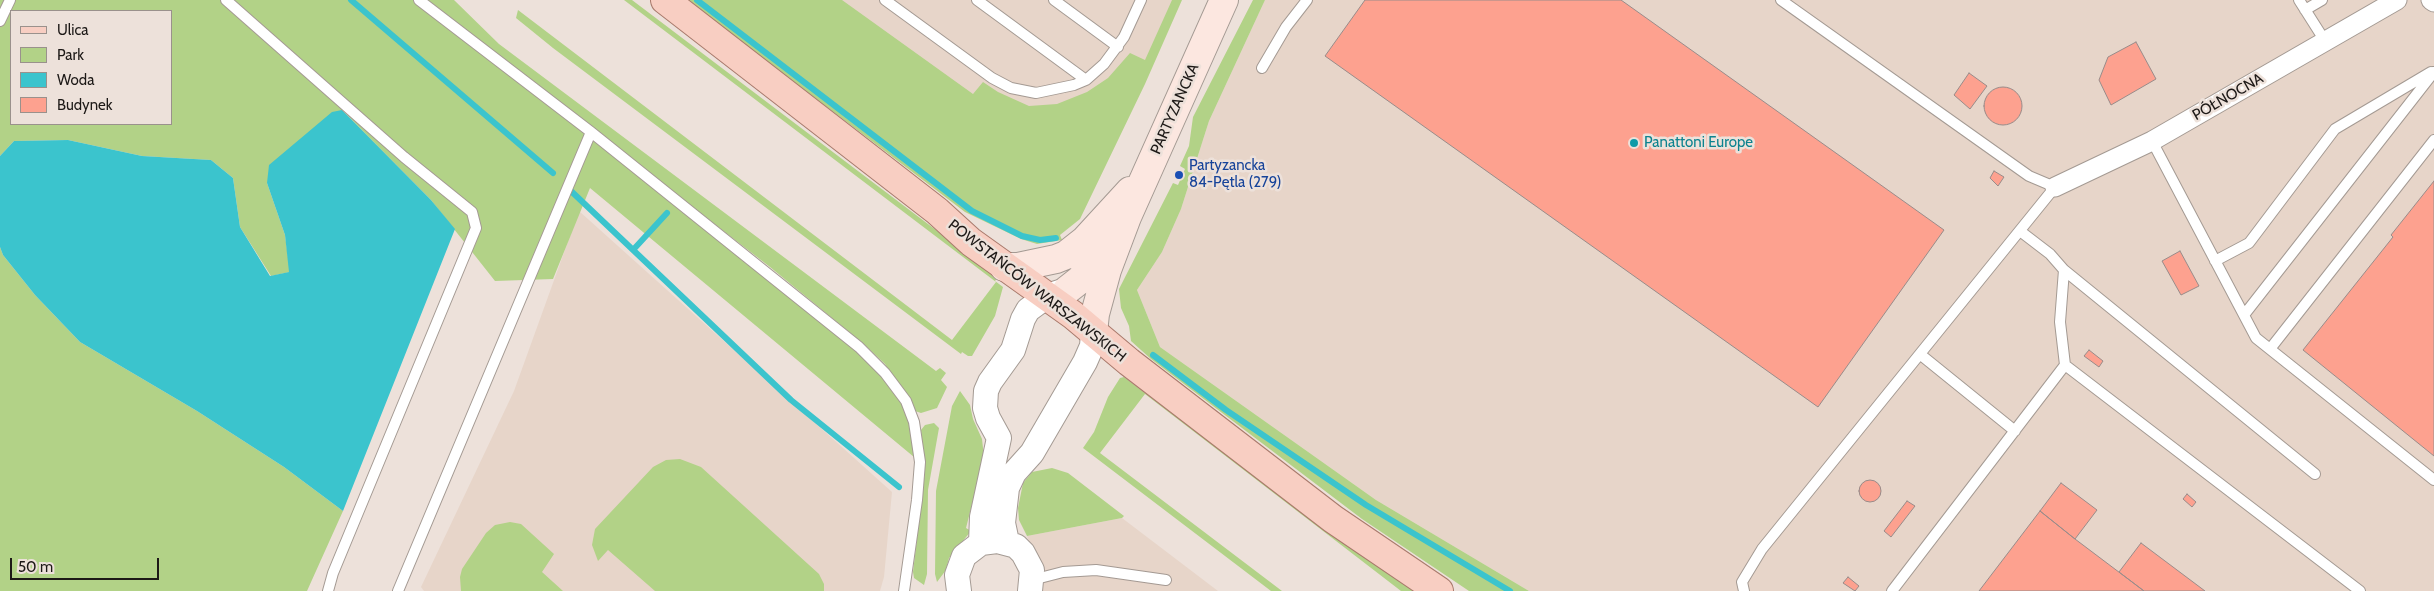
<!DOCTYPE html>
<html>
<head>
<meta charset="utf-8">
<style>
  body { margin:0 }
  #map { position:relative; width:2434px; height:591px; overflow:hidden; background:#ede1da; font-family:Cabin,sans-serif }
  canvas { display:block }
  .legend { position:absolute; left:10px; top:10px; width:162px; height:115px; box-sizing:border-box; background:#ede1da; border:1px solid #9a918c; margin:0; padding:6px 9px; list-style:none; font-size:15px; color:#1d1917 }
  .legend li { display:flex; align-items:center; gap:10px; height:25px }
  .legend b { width:25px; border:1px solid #9a918c }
  .scale { position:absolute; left:10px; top:558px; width:149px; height:22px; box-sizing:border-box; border:2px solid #1d1917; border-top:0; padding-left:6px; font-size:15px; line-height:18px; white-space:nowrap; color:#1d1917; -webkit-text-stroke:4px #ede1da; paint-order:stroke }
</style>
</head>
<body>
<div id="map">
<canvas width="2434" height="591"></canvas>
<ul class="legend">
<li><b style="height:6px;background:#f8cec2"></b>Ulica</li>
<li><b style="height:14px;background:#b2d287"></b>Park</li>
<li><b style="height:14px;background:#3bc4cd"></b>Woda</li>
<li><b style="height:14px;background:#fda18f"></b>Budynek</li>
</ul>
<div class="scale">50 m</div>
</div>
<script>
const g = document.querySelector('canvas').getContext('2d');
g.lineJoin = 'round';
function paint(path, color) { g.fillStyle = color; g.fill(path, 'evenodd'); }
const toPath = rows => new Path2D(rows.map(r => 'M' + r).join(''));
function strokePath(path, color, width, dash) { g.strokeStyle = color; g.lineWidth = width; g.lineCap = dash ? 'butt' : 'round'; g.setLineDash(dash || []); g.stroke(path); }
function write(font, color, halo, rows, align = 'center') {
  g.font = font + ' Cabin,sans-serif'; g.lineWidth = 5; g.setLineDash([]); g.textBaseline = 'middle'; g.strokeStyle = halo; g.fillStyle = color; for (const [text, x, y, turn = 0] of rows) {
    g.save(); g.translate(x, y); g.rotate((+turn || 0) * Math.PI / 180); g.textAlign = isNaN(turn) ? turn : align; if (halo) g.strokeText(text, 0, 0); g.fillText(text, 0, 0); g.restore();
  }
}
paint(toPath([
  [730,0,1174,0,1123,114,909,136],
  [1265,0,2434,0,2434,591,1529,591,1376,500,1160,347,1137,290,1162,252,1181,209,1209,121],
  [579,211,892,492,884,577,880,591,424,591,421,587,514,391],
  [1122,518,1218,591,1040,591,1043,576,1027,536]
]), '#e7d5c9');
paint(toPath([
  [0,0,413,0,591,132,859,347,906,401,920,462,590,188,553,279,495,281,431,200,342,110,267,183,285,235,290,272,271,276,240,227,233,178,211,160,142,156,68,140,14,141,0,156],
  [11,11,171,11,171,124,11,124],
  [425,0,454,0,499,44,936,371,940,368,946,373,941,380,947,387,937,408,921,413,915,411,885,364,866,346,770,267],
  [624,0,632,0,998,277,995,281,1003,287,995,316,972,356,968,356,962,352,961,354,553,48,516,18,518,10,952,340,996,282],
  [686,0,842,0,973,94,983,82,998,92,1029,106,1057,104,1087,92,1108,78,1130,53,1145,60,1172,0,1182,0,1145,84,1080,219,1060,235,1062,240,1037,244,1021,239,965,212],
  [1253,0,1265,0,1209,121,1181,209,1162,252,1137,290,1160,347,1376,500,1529,591,1469,591,1362,519,1151,359,1131,341,1129,326,1121,308,1119,289,1173,183,1178,185,1185,169,1180,166,1189,146,1193,117],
  [0,247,3,255,35,295,80,342,197,411,284,467,343,511,307,591,0,591],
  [1124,377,1334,536,1415,591,1401,591,1145,394,1100,453,1282,591,1271,591,1083,448,1094,432,1108,397,1120,378],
  [960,391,970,405,973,419,982,439,984,457,966,528,971,531,949,558,946,570,937,582,935,574,936,491,952,406],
  [934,423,939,428,928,490,927,574,924,585,914,578,913,572,925,470,921,430,925,425],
  [680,459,701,467,819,574,824,584,824,591,655,591,608,550,598,561,592,545,595,529,653,467,666,460],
  [1052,468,1068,473,1124,516,1122,518,1027,536,1019,520,1018,508,1023,483,1032,472],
  [510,522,521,524,554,554,542,572,563,591,461,591,460,577,462,569,486,533,495,525]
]), '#b2d287');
paint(toPath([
  [342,110,431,200,455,229,343,511,284,467,197,411,80,342,35,295,3,255,0,247,0,156,14,141,68,140,142,156,211,160,233,178,240,227,270,276,289,272,285,235,267,183,269,165,332,112]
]), '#3bc4cd');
strokePath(toPath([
  [351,0,553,173],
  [697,0,972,211,1022,236,1040,240,1056,238],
  [571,191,791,400,899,487],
  [633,250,667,213],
  [1153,355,1226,410,1366,505,1510,591]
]), '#3bc4cd', 6);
const building = toPath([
  [1365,0,1621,0,1944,230,1818,407,1325,56,1365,0],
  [2136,42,2156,79,2111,105,2099,80,2108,57,2136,42],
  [1969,73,1987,86,1970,109,1954,95,1969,73],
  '1984 106a19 19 0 1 1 38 0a19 19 0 1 1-38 0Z',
  [1994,171,2004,177,1998,186,1990,178,1994,171],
  [2434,181,2434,456,2303,350,2393,237,2391,235,2434,181],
  [2180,251,2199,286,2181,295,2162,261,2180,251],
  [2089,350,2103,361,2099,367,2084,356,2089,350],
  '1859 491a11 11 0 1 1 22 0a11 11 0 1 1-22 0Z',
  [2061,483,2097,510,2075,539,2040,511,2061,483],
  [2187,494,2196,502,2192,507,2183,499,2187,494],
  [1907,501,1915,506,1891,537,1884,531,1907,501],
  [2040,511,2075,539,2144,591,1979,591,2040,511],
  [2141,543,2205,591,2144,591,2119,572,2141,543],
  [1848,577,1859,586,1855,591,1843,583,1848,577]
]);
paint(building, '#fda18f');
strokePath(building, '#998c8a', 1);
const service = toPath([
  [226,0,404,157,472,212,476,228,333,573,328,591],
  [419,0,591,132,859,347,885,373,906,401,914,422,920,462,917,500,904,591],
  [885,0,992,78,1011,88,1036,93,1074,85,1086,80,1104,64,1124,37,1141,0],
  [977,0,1086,80],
  [1054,0,1118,47],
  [2299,0,2325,41],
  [2305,10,2322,0],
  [0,21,10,0],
  [1262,68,1286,27,1307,0],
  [2152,141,2256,338,2434,480],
  [2020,231,2050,254,2064,270,2060,322,2065,365],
  [2215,261,2249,243,2335,129,2431,72],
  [2064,270,2315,474],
  [2244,315,2434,72],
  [2270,349,2434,140],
  [1921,355,2015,431],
  [1032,580,1063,572,1096,570,1166,580],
  [398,591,591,132],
  [1744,591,1742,582,1762,549,2055,187,2029,176,1781,0],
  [1892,591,2065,365,2360,591]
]);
const minor = toPath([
  [2431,0,2434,2],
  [2055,187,2152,141,2397,0]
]);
const tertiary = toPath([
  [1007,542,1003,523,1007,488,1014,473,1032,453,1085,362,1092,346,1093,332],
  [981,543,982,517,999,438,988,418,985,408,986,391,990,382,1013,350,1023,319,1028,310,1047,296,1063,291],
  [959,591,957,575,964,556,981,543,997,541,1016,546,1023,553,1032,570,1030,591]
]);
const secondary = toPath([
  [1004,267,1018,267,1056,259,1066,255,1085,240,1130,191],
  [1067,290,1081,279,1106,241],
  [1093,332,1095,314,1107,270,1127,217,1224,0]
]);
const primary = toPath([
  [665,0,937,211,971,242,1073,315,1129,362,1333,519,1439,591]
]);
strokePath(service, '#a49a93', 12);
strokePath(minor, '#a49a93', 21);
strokePath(tertiary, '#a49a93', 26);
strokePath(secondary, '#a49a93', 30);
strokePath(primary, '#a97a6c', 30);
strokePath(service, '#fff', 10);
strokePath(minor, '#fff', 19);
strokePath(tertiary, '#fff', 24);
strokePath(secondary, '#fce7e0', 28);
strokePath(primary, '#f8cec2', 28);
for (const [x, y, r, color] of [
  [1634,143,5,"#0f9aa8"],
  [1179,175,5,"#1a4fb4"]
]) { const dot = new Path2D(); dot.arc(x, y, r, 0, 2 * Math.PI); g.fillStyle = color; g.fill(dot); strokePath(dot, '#ede1da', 2); }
write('15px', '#1d1917', '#ede1da', [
  ["PÓŁNOCNA",2228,97,-30],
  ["PARTYZANCKA",1175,109,-66],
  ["POWSTAŃCÓW WARSZAWSKICH",1037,291,38]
]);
write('15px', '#0d838f', '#ede1da', [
  ["Panattoni Europe",1644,143]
], 'left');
write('15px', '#164399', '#ede1da', [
  ["Partyzancka",1189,166],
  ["84-Pętla (279)",1189,183]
], 'left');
</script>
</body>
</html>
